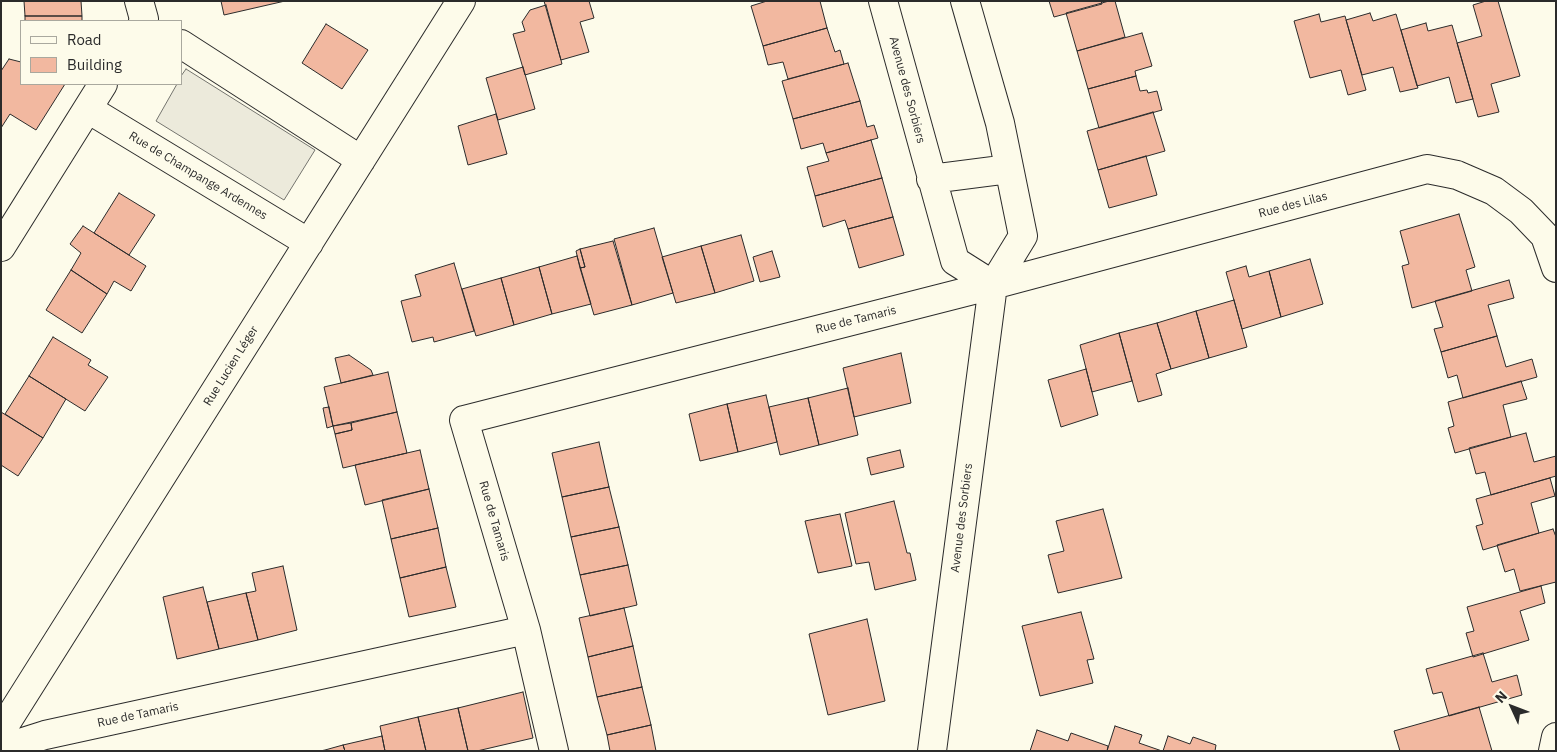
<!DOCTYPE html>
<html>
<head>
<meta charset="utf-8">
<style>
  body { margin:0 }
  #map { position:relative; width:1557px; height:752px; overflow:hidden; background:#fdfbea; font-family:"IBM Plex Sans",sans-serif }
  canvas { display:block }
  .frame { position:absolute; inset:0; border:2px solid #2b2b2b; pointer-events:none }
  .legend { position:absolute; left:20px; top:20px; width:162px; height:65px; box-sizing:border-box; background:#fdfbea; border:1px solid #a9a89e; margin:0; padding:6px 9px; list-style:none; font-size:15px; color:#2b2b2b }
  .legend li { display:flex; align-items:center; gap:10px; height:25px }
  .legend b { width:25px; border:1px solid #a9a89e }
  .north { position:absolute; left:1487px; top:682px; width:50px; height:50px; -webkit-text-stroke:4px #fdfbea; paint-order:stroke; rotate:313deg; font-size:14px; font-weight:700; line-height:20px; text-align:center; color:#2b2b2b }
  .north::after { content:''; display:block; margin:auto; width:18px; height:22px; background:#2b2b2b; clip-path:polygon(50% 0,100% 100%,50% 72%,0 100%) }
</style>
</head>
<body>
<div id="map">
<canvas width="1557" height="752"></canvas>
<div class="frame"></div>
<ul class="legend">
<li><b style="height:6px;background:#fdfbea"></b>Road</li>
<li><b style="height:14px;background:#f2b8a0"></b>Building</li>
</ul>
<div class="north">N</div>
</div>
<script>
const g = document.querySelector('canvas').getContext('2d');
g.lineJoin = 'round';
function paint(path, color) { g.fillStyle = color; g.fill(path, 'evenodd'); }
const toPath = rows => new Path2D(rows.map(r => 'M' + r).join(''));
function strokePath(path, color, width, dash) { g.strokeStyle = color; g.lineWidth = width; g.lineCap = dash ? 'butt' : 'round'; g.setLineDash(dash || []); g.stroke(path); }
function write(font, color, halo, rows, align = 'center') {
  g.font = font + ' "IBM Plex Sans",sans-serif'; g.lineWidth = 4; g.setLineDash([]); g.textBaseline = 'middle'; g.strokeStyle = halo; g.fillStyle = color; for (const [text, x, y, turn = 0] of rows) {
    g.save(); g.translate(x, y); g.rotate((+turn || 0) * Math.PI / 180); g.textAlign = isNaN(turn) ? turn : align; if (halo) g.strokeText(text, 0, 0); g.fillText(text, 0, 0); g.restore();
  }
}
const parking = toPath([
  [186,69,315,150,284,200,156,121,177,84,181,84,181,76,186,69]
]);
paint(parking, '#eceadb');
strokePath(parking, '#74746e', 1);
const building = toPath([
  [24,1,81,1,82,16,25,16,24,1],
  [221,1,285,1,224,15,221,1],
  [544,1,589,1,594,18,580,22,589,52,561,60,544,1],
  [820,1,827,28,763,46,751,6,767,1,820,1],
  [1049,1,1101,1,1102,4,1054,17,1049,1],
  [1109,1,1115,1,1125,37,1077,51,1066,13,1109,1],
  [1486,1,1498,1,1520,76,1491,84,1499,112,1478,117,1457,43,1482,36,1473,5,1486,1],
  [546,5,562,64,525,75,513,34,525,31,522,22,530,10,546,5],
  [1370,13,1373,21,1396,14,1418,88,1400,92,1393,67,1362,75,1346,20,1370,13],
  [1319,14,1321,22,1345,16,1366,90,1348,95,1341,70,1310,78,1294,21,1319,14],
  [25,16,82,16,82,21,25,21,25,16],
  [1426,23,1428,31,1452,25,1473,99,1456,103,1449,77,1417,86,1401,30,1426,23],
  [326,24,368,50,342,89,302,63,326,24],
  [827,28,835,52,840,50,844,64,788,79,783,62,768,65,763,46,827,28],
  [1142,33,1152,66,1135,71,1136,76,1088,89,1077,51,1142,33],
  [9,59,21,62,21,84,65,84,36,130,10,114,1,128,1,71,9,59],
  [848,63,860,101,793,119,782,81,848,63],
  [523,67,535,109,498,120,486,78,523,67],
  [1136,76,1140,91,1147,90,1148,93,1157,91,1162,110,1099,128,1088,89,1136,76],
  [860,101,867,127,874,125,878,138,826,153,823,143,801,149,793,119,860,101],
  [1153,112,1165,151,1098,170,1087,131,1153,112],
  [496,114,507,154,468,165,458,126,496,114],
  [871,140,882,178,815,196,807,167,829,161,826,153,871,140],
  [1146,156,1157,195,1109,208,1098,170,1146,156],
  [882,178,893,217,848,229,845,220,823,227,815,196,882,178],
  [119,193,155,215,129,255,94,233,119,193],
  [1459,214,1475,267,1466,270,1472,291,1412,308,1402,266,1409,264,1400,231,1459,214],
  [893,217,904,255,859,268,848,229,893,217],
  [83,226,146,266,131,291,114,281,107,294,71,270,81,253,70,244,83,226],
  [654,228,673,293,632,305,614,239,654,228],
  [741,235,754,281,715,293,701,246,741,235],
  [613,241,632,305,594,315,580,268,585,267,580,249,613,241],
  [701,246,715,293,676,303,662,257,701,246],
  [580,249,585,267,580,268,576,251,580,249],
  [772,251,780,277,760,282,753,257,772,251],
  [577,256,591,304,552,314,539,267,577,256],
  [1310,259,1323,304,1281,317,1269,271,1310,259],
  [454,263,474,331,434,342,433,337,412,342,401,301,421,296,415,275,454,263],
  [1246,266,1249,277,1269,271,1281,317,1242,329,1226,272,1246,266],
  [539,267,552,314,514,325,501,278,539,267],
  [71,270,107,294,82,333,46,310,71,270],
  [501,278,514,325,476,336,462,289,501,278],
  [1509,280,1514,298,1488,305,1497,336,1441,352,1434,329,1443,327,1435,301,1509,280],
  [1234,300,1247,347,1209,358,1196,311,1234,300],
  [1196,311,1209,358,1171,369,1157,323,1196,311],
  [1157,323,1171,369,1156,374,1162,395,1138,402,1119,333,1157,323],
  [1119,333,1132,381,1092,392,1080,345,1119,333],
  [1497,336,1506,367,1532,359,1537,377,1463,398,1457,375,1448,378,1441,352,1497,336],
  [53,337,91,360,88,365,108,377,85,411,29,376,53,337],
  [901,353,911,403,854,417,843,368,901,353],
  [349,355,371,370,373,375,341,383,335,358,349,355],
  [1086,369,1098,415,1061,427,1048,380,1086,369],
  [388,372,397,412,333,426,324,387,388,372],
  [29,376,66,399,43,438,5,414,29,376],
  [1521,381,1527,399,1503,405,1511,437,1455,453,1448,428,1454,426,1448,402,1521,381],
  [848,388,858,435,819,445,808,398,848,388],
  [766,395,777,442,738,452,727,404,766,395],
  [808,398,819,445,780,455,769,407,808,398],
  [727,404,738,452,700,461,689,414,727,404],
  [329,407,333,426,327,428,323,408,329,407],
  [1,412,43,438,18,476,1,465,1,412],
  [397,412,407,453,343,468,335,434,352,430,351,423,397,412],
  [351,423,352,430,335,434,333,426,351,423],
  [1526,433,1534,462,1556,456,1556,476,1491,495,1485,472,1476,474,1469,448,1526,433],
  [599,442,609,487,562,497,552,453,599,442],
  [420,450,429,489,365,505,355,465,420,450],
  [900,450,904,467,871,475,867,458,900,450],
  [1550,478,1555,496,1531,503,1539,533,1483,550,1476,526,1483,524,1476,499,1550,478],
  [609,487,619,527,571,537,562,497,609,487],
  [429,489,438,528,391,539,382,500,429,489],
  [894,501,907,553,910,553,916,580,875,590,869,562,856,564,845,513,894,501],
  [1103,509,1122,578,1058,593,1048,555,1064,551,1056,521,1103,509],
  [840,514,852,566,818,573,805,521,840,514],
  [619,527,628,565,580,575,571,537,619,527],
  [438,528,446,567,400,578,391,539,438,528],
  [1553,529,1556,537,1556,582,1520,591,1514,569,1505,572,1497,545,1553,529],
  [628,565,637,605,590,616,580,575,628,565],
  [283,566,297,630,258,640,246,593,256,591,252,573,283,566],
  [446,567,456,607,409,617,400,578,446,567],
  [1541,586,1545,603,1520,611,1529,640,1473,657,1466,633,1474,631,1467,607,1541,586],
  [203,587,219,649,177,659,163,597,203,587],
  [246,593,258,640,219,649,207,602,246,593],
  [624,608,633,646,588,657,579,618,624,608],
  [1081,612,1094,659,1087,660,1093,683,1040,696,1022,626,1081,612],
  [867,619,885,701,828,715,809,634,867,619],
  [633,646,642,687,597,697,588,657,633,646],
  [1483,653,1492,682,1517,675,1522,695,1449,716,1442,692,1433,694,1426,669,1483,653],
  [642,687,651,725,607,735,597,697,642,687],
  [523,692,533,738,477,751,468,751,458,708,523,692],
  [1479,707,1492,751,1400,751,1394,731,1479,707],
  [458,708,468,751,426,751,418,717,458,708],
  [418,717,426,751,385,751,380,726,418,717],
  [651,725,656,751,610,751,607,735,651,725],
  [1115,726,1142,735,1139,743,1162,751,1107,751,1115,726],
  [1037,730,1068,741,1071,733,1108,746,1107,751,1030,751,1037,730],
  [382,736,385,751,345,751,343,745,382,736],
  [1168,736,1190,744,1193,737,1216,745,1215,751,1163,751,1168,736],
  [343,745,345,751,320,751,325,750,343,745]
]);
paint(building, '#f2b8a0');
strokePath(building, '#2b2b2b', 1);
const minor = toPath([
  [139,1,144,19,143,21],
  [883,1,955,261,993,285],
  [181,44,361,160],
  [88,109,309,243],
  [931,179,1009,169],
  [1,247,103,84],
  [526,630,554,751],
  [1,731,461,1],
  [1,749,45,735,526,630,464,420,993,285,1427,169,1457,175,1494,191,1521,211,1545,236,1556,268],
  [932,751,993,285,1023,236,1000,123,965,1],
  [1553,751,1556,737]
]);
strokePath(minor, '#2b2b2b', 30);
strokePath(minor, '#fdfbea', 28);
write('12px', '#2b2b2b', '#fdfbea', [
  ["Avenue des Sorbiers",907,90,75],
  ["Rue de Champange Ardennes",198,176,31],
  ["Rue des Lilas",1293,205,-15],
  ["Rue de Tamaris",856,320,-14],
  ["Rue Lucien Léger",231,366,-58],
  ["Avenue des Sorbiers",962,518,-83],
  ["Rue de Tamaris",494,521,74],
  ["Rue de Tamaris",138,715,-12]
]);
</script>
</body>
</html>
